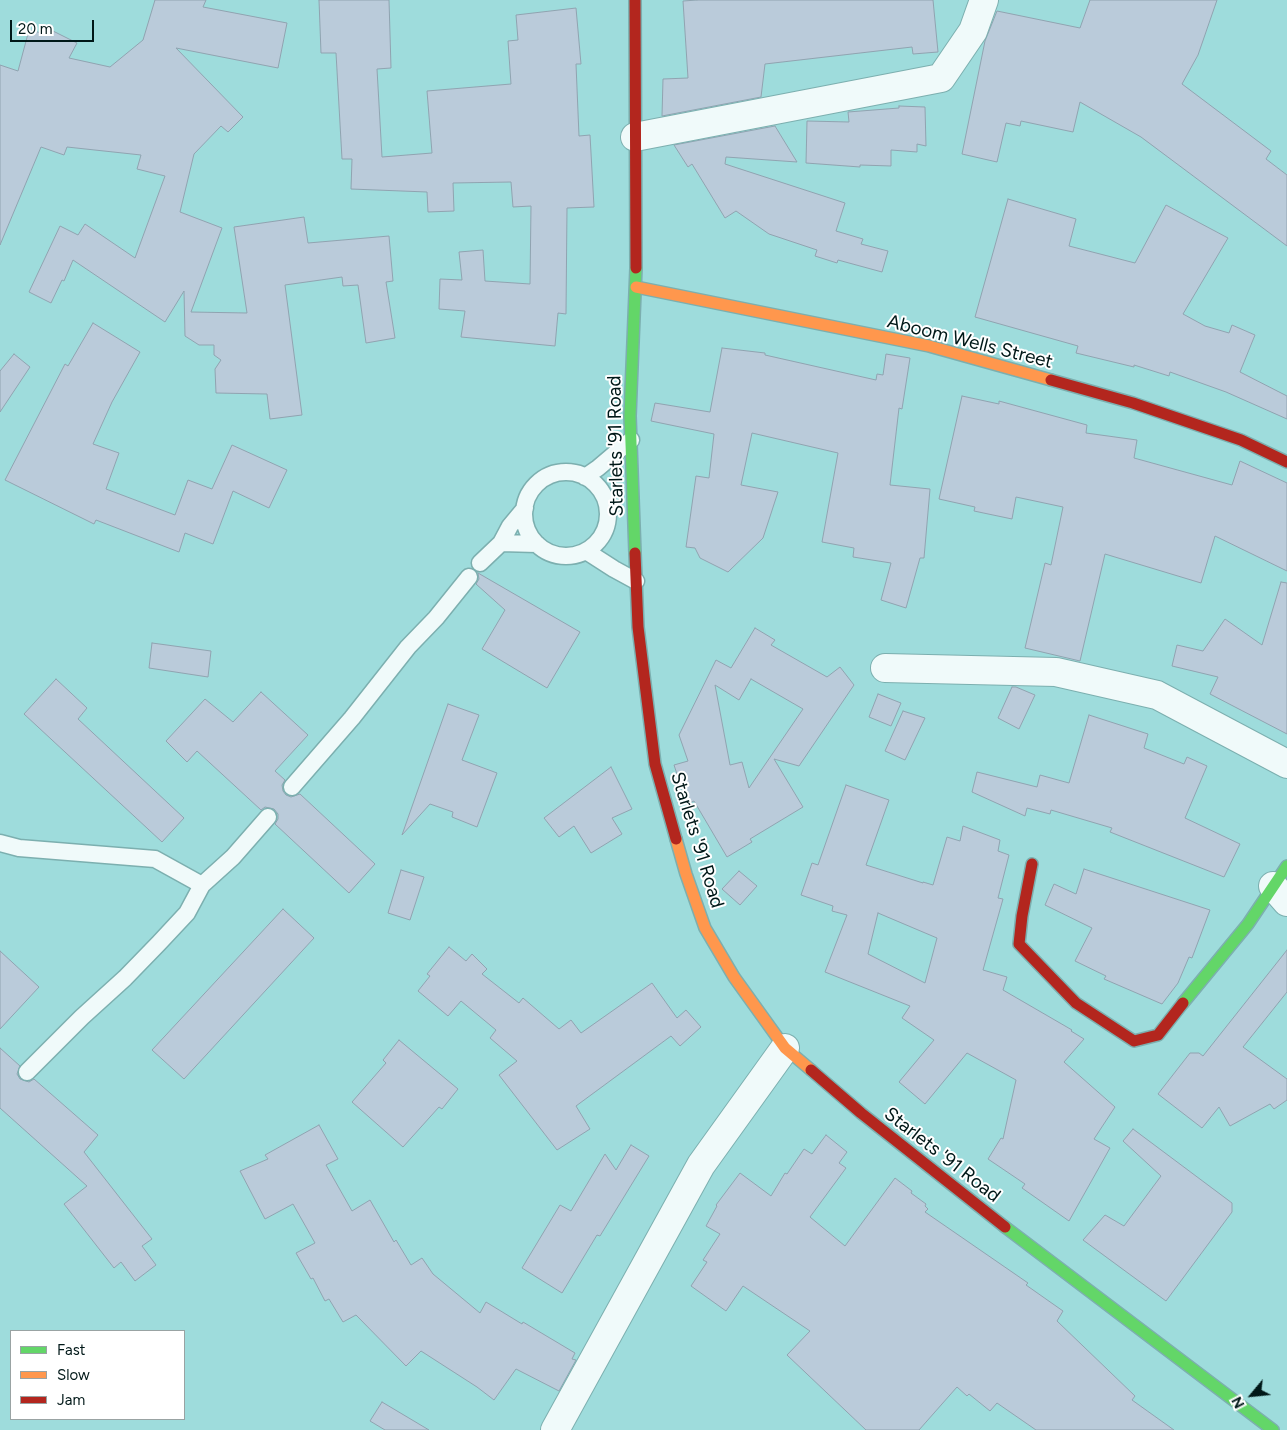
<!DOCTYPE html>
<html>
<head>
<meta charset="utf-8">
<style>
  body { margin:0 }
  #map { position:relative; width:1287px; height:1430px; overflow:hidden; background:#9edcdc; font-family:Figtree,sans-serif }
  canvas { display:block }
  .legend { position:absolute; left:10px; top:1330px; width:175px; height:90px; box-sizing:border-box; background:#fff; border:1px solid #99a3a3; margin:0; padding:6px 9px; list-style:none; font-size:15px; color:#001818 }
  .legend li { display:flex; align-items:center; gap:10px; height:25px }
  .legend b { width:25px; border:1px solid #99a3a3 }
  .north { position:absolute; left:1227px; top:1370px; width:50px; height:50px; -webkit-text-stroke:4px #fff; paint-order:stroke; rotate:242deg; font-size:14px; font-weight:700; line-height:20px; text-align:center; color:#001818 }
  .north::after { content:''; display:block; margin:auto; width:18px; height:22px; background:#001818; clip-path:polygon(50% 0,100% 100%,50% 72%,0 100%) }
  .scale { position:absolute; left:10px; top:20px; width:84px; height:22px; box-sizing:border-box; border:2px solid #001818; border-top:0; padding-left:6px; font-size:15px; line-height:18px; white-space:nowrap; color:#001818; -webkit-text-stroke:4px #fff; paint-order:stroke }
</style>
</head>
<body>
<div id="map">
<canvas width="1287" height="1430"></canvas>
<ul class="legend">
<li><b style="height:6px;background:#63d668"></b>Fast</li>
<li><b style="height:6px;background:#ff974d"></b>Slow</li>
<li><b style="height:6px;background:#b3261e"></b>Jam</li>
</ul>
<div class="north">N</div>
<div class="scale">20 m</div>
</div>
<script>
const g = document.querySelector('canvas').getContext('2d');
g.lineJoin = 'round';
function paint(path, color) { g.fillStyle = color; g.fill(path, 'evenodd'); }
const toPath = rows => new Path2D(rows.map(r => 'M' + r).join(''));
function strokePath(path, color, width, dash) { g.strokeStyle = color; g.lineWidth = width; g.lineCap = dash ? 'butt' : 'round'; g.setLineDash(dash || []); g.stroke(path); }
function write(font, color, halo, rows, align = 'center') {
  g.font = font + ' Figtree,sans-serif'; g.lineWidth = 4; g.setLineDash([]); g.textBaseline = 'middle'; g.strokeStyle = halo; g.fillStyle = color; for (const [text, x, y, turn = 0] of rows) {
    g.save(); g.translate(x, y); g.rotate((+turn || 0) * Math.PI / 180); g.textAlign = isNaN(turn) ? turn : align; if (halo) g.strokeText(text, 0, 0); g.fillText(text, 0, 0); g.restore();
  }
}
const building = toPath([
  [155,0,206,0,203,7,287,23,278,68,176,48,243,117,228,132,221,126,194,154,180,212,222,228,191,312,247,313,234,227,304,217,308,243,389,236,393,281,386,282,395,338,366,343,358,285,343,286,342,277,285,285,302,415,270,419,267,394,216,393,215,369,221,360,214,355,214,345,199,345,185,336,184,291,165,322,73,260,64,281,62,280,51,303,29,292,60,226,78,235,85,224,135,258,165,176,137,169,141,155,67,147,64,155,41,147,0,245,0,65,18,71,29,30,50,35,51,30,77,43,69,58,110,67,143,40,155,0],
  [319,0,389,0,391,68,377,69,382,157,432,153,427,91,511,84,508,41,518,40,516,15,576,8,581,64,576,64,579,136,590,135,594,207,567,208,566,314,558,313,555,346,461,337,465,311,439,309,440,279,462,280,459,252,483,250,485,281,530,284,531,206,513,207,511,182,453,183,454,211,428,212,427,192,351,189,352,159,342,159,336,53,321,53,319,0],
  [697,0,933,0,938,52,913,54,912,47,765,64,761,97,662,116,663,79,688,78,683,1,697,0],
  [1090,0,1217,0,1198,55,1182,84,1271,151,1266,159,1287,175,1287,246,1141,137,1080,102,1073,132,1021,121,1020,126,1006,123,997,162,962,154,985,41,997,11,1080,28,1090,0],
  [899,106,925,107,926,146,917,144,917,152,891,150,891,166,860,165,860,167,806,163,807,121,849,122,848,112,899,108,899,106],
  [775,126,797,162,726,157,725,164,845,203,836,231,863,239,861,244,888,251,882,272,838,260,837,263,815,256,817,250,769,234,736,211,725,218,692,164,688,167,674,145,775,126],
  [1008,199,1076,219,1069,246,1135,263,1166,205,1228,238,1183,314,1205,326,1229,333,1232,325,1255,335,1240,372,1287,396,1287,419,1226,392,1170,372,1169,376,1134,365,1134,367,1076,353,1078,346,975,317,1008,199],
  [93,323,140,352,112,402,93,444,119,453,106,489,175,515,188,480,212,489,232,445,287,470,269,508,233,491,213,544,185,533,179,552,96,520,94,524,5,480,65,364,68,366,93,323],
  [722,348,765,353,765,355,876,380,877,374,883,375,886,354,910,358,902,409,899,408,890,485,930,489,924,558,920,558,906,608,881,600,891,563,853,557,854,548,822,542,838,453,752,433,741,485,778,492,763,538,728,572,700,558,695,548,686,547,696,476,709,478,714,434,651,421,655,403,710,412,722,348],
  [14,354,30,367,0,412,0,371,14,354],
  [962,396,999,404,999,401,1087,425,1086,433,1137,440,1134,458,1232,485,1240,461,1287,483,1287,571,1215,536,1201,583,1105,554,1080,661,1025,648,1045,563,1051,565,1063,507,1016,497,1012,519,974,511,975,507,939,499,962,396],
  [478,573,580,632,547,688,482,649,505,610,476,584,479,579,478,573],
  [1281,582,1287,583,1287,734,1210,694,1218,677,1172,666,1177,645,1203,651,1225,619,1262,645,1281,582],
  [755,628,775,640,771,645,827,677,840,667,854,685,799,766,774,759,803,807,750,839,752,842,727,857,694,801,687,804,674,765,688,761,679,735,716,660,731,668,755,628],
  [751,679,803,709,749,788,742,762,730,765,715,685,739,700,751,679],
  [152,643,211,651,208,677,149,668,152,643],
  [56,679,87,708,78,719,184,818,162,842,24,714,56,679],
  [1012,687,1016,687,1035,695,1019,729,998,718,1012,687],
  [261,692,308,735,275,771,285,780,282,785,283,791,286,795,291,797,300,794,375,864,349,893,275,824,278,819,278,814,274,809,265,807,261,810,197,751,187,762,166,741,205,699,233,722,261,692],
  [878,694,901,703,891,726,869,717,878,694],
  [448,704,479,715,462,760,497,773,477,827,452,817,453,812,430,804,402,835,448,704],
  [903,711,925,718,905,760,885,751,903,711],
  [1089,715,1148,734,1144,748,1184,764,1187,757,1207,766,1185,818,1240,844,1224,877,1110,832,1112,828,1051,810,1050,814,1027,808,1025,816,972,792,977,772,1037,787,1040,775,1069,783,1089,715],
  [611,767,632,809,612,818,622,834,591,853,574,826,559,837,544,818,611,767],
  [846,785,889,800,866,865,923,883,923,882,933,885,947,837,960,841,963,826,1000,840,998,851,1009,855,998,898,1003,899,983,970,1007,977,1003,990,1072,1030,1071,1031,1084,1039,1064,1062,1115,1107,1094,1139,1110,1148,1069,1221,1022,1188,1025,1184,988,1159,1001,1138,1003,1139,1016,1080,967,1053,925,1104,899,1082,934,1040,902,1018,910,1006,825,972,847,915,832,911,833,906,801,895,812,863,818,865,846,785],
  [878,913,937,938,925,983,868,954,878,913],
  [1084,869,1210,910,1192,958,1189,957,1178,983,1162,1004,1104,979,1106,976,1075,961,1092,928,1045,905,1054,884,1076,894,1084,869],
  [401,870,424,877,410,920,388,913,401,870],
  [739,871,757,886,740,905,722,889,739,871],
  [283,909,314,938,184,1079,152,1050,283,909],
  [449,947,466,961,472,954,487,969,482,974,519,1003,523,998,559,1029,571,1020,581,1033,652,983,677,1018,686,1010,701,1027,680,1046,671,1036,576,1106,590,1129,557,1150,499,1075,517,1061,490,1038,496,1030,461,1001,448,1016,418,991,430,976,427,974,449,947],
  [1287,950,1287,992,1243,1047,1287,1079,1287,1100,1274,1109,1270,1104,1230,1126,1219,1107,1202,1128,1158,1094,1190,1053,1199,1053,1203,1056,1287,950],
  [0,951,39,987,0,1029,0,951],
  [399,1040,458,1089,442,1109,439,1107,403,1147,352,1102,386,1063,383,1060,399,1040],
  [0,1048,20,1066,17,1074,20,1079,29,1082,34,1079,98,1135,84,1152,152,1239,142,1246,156,1265,135,1281,121,1262,114,1268,64,1204,87,1186,0,1108,0,1048],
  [319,1125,338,1159,326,1165,352,1211,370,1200,394,1242,396,1240,411,1265,422,1258,433,1274,480,1313,486,1302,522,1324,523,1322,575,1353,572,1359,576,1360,559,1391,516,1369,494,1400,477,1387,421,1351,406,1366,356,1315,343,1322,329,1299,325,1301,313,1278,311,1279,296,1253,315,1243,293,1204,265,1219,240,1171,268,1159,265,1155,319,1125],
  [1133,1129,1232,1203,1232,1212,1166,1301,1083,1240,1105,1215,1124,1226,1161,1176,1123,1141,1133,1129],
  [826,1135,847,1152,839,1163,846,1168,810,1217,845,1246,895,1178,912,1191,911,1193,926,1204,925,1206,928,1209,925,1212,1028,1283,1026,1285,1063,1311,1057,1321,1135,1396,1132,1400,1174,1430,1036,1430,997,1403,990,1411,969,1394,967,1396,957,1387,919,1430,866,1430,787,1355,810,1331,743,1286,726,1311,691,1286,707,1262,703,1260,720,1234,706,1226,717,1206,716,1205,740,1173,771,1196,785,1173,787,1174,804,1149,812,1154,826,1135],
  [631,1145,649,1156,600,1236,597,1235,562,1293,522,1268,560,1205,571,1211,605,1154,616,1170,631,1145],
  [382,1402,429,1430,385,1430,370,1421,382,1402]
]);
paint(building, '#bacbda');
strokePath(building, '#90a3b0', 1);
const lane = toPath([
  '524 514a42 42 0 1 1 84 0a42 42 0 1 1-84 0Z',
  [585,477,598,468,631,440],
  [501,543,510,526,525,508],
  [586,551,614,569,636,581],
  [480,563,501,543,537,544],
  [292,787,352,718,408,647,436,618,469,577],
  [0,843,19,848,155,859,202,885],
  [27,1072,82,1017,125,978,159,943,187,913,202,885,233,857,268,817]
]);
const street = toPath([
  [635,137,941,78,973,31,984,0],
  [885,668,1056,672,1157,695,1287,764],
  [1273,886,1287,902],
  [555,1430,701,1165,785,1048]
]);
const fast = toPath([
  [635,553,630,416,636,268],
  [1183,1003,1248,924,1287,866],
  [1005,1227,1273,1430]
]);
const slow = toPath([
  [636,287,929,346,1051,380],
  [676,839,686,874,705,928,734,977,785,1048,811,1070]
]);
const jam = toPath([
  [635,0,636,268],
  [1051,380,1133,403,1241,440,1287,462],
  [635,553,638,627,655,764,676,839],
  [1032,864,1022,916,1019,944,1076,1003,1134,1041,1158,1035,1183,1003],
  [811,1070,861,1113,1005,1227]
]);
strokePath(lane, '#7cafaf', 19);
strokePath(street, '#7cafaf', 30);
strokePath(fast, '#7cafaf', 14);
strokePath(slow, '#7cafaf', 14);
strokePath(jam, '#7cafaf', 14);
strokePath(lane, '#f0fafa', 16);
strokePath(street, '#f0fafa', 28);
strokePath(fast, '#63d668', 11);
strokePath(slow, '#ff974d', 11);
strokePath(jam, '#b3261e', 11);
write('19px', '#001818', '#fff', [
  ["Aboom Wells Street",970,342,14],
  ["Starlets '91 Road",616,446,-91],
  ["Starlets '91 Road",697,840,73],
  ["Starlets '91 Road",942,1155,38]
]);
</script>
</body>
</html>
